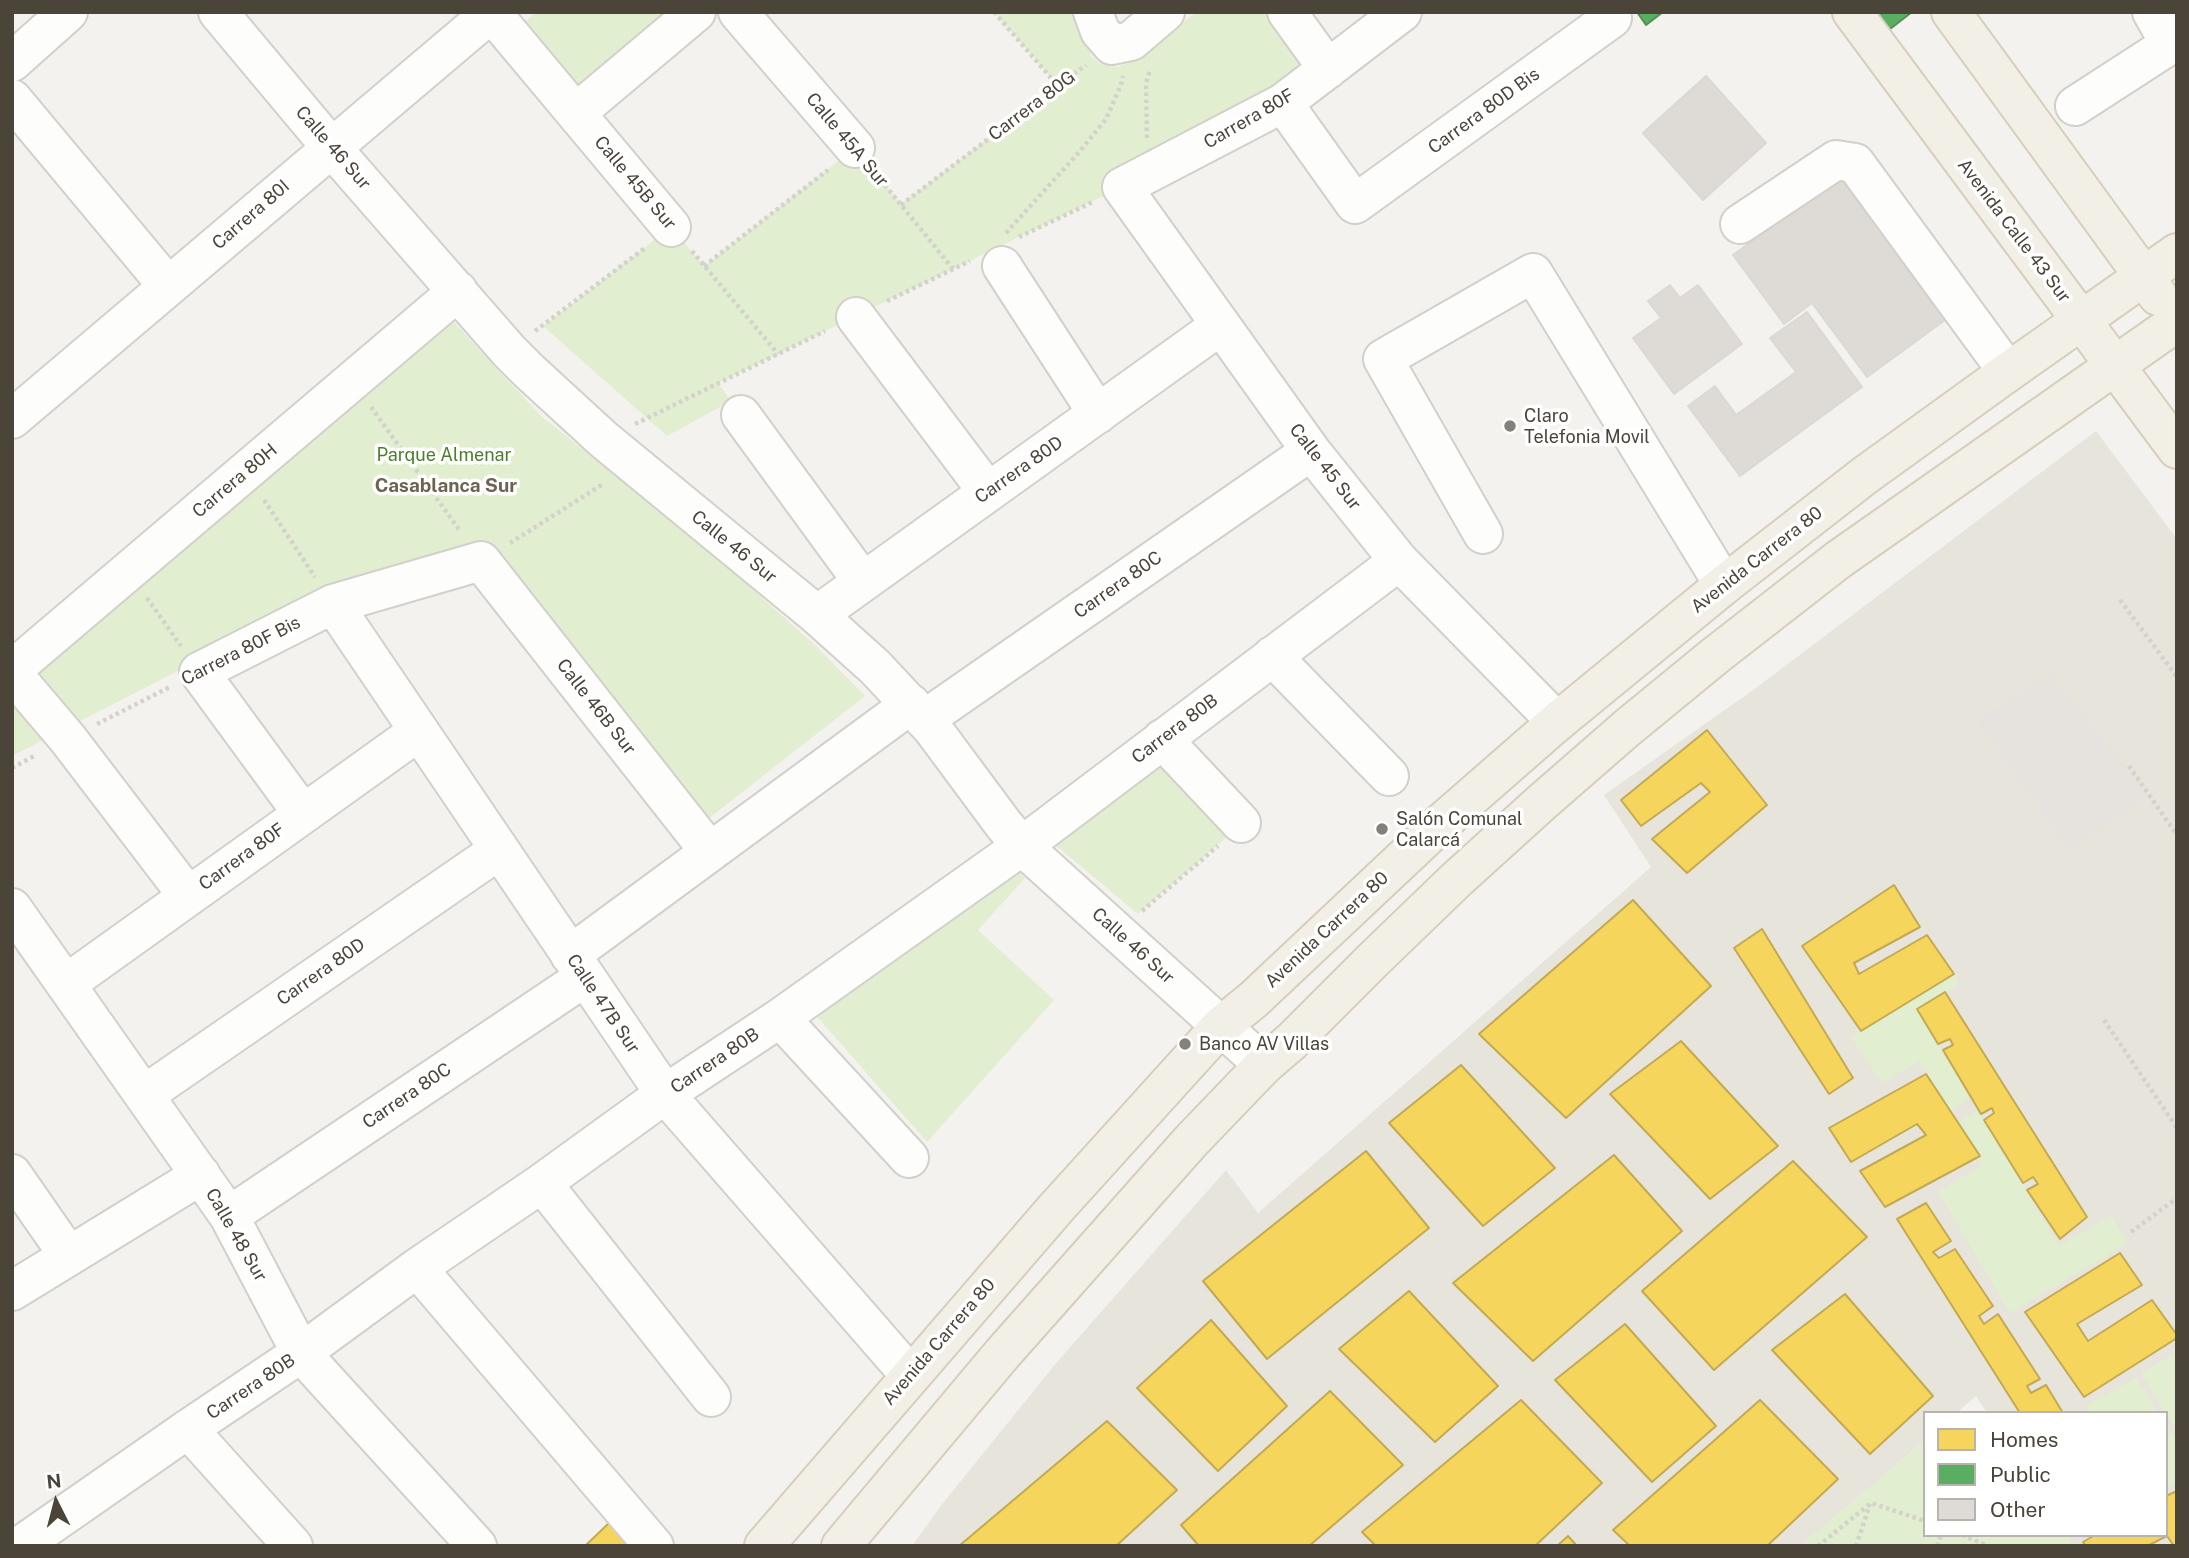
<!DOCTYPE html>
<html>
<head>
<meta charset="utf-8">
<style>
  body { margin:0 }
  #map { position:relative; width:2189px; height:1558px; overflow:hidden; background:#f4f2ee; font-family:"Public Sans",sans-serif }
  canvas { display:block }
  .frame { position:absolute; inset:0; border:14px solid #4b4439; pointer-events:none }
  .legend { position:absolute; left:1923px; top:1411px; width:245px; height:126px; box-sizing:border-box; background:#fff; border:2px solid #b7b4b0; margin:0; padding:9px 12px; list-style:none; font-size:21px; color:#4b4439 }
  .legend li { display:flex; align-items:center; gap:14px; height:35px }
  .legend b { width:35px; border:2px solid #b7b4b0 }
  .north { position:absolute; left:21px; top:1467px; width:70px; height:70px; -webkit-text-stroke:5px #fff; paint-order:stroke; rotate:354deg; font-size:19px; font-weight:700; line-height:28px; text-align:center; color:#4b4439 }
  .north::after { content:''; display:block; margin:auto; width:24px; height:32px; background:#4b4439; clip-path:polygon(50% 0,100% 100%,50% 72%,0 100%) }
</style>
</head>
<body>
<div id="map">
<canvas width="2189" height="1558"></canvas>
<div class="frame"></div>
<ul class="legend">
<li><b style="height:19px;background:#f6d55c"></b>Homes</li>
<li><b style="height:19px;background:#5aae61"></b>Public</li>
<li><b style="height:19px;background:#dedbd6"></b>Other</li>
</ul>
<div class="north">N</div>
</div>
<script>
const g = document.querySelector('canvas').getContext('2d');
g.lineJoin = 'round';
function paint(path, color) { g.fillStyle = color; g.fill(path, 'evenodd'); }
const toPath = rows => new Path2D(rows.map(r => 'M' + r).join(''));
function strokePath(path, color, width, dash) { g.strokeStyle = color; g.lineWidth = width; g.lineCap = dash ? 'butt' : 'round'; g.setLineDash(dash || []); g.stroke(path); }
function write(font, color, halo, rows, align = 'center') {
  g.font = font + ' "Public Sans",sans-serif'; g.lineWidth = 7; g.setLineDash([]); g.textBaseline = 'middle'; g.strokeStyle = halo; g.fillStyle = color; for (const [text, x, y, turn = 0] of rows) {
    g.save(); g.translate(x, y); g.rotate((+turn || 0) * Math.PI / 180); g.textAlign = isNaN(turn) ? turn : align; if (halo) g.strokeText(text, 0, 0); g.fillText(text, 0, 0); g.restore();
  }
}
paint(toPath([
  [2096,431,2177,539,2177,1546,2074,1546,2067,1535,2166,1535,2166,1413,1987,1413,1976,1396,1956,1413,1925,1413,1925,1440,1801,1546,912,1546,943,1503,1057,1362,1226,1170,1258,1213,1651,867,1604,795,1756,688]
]), '#e7e4dc');
paint(toPath([
  [536,12,687,12,583,99,521,25],
  [994,12,1081,12,1091,56,1099,63,1108,66,1118,67,1128,63,1197,12,1287,12,1317,54,1276,97,1122,187,718,383,731,401,667,436,543,326,671,227,704,266,855,148,901,204,1058,86],
  [454,322,540,415,722,562,817,647,865,696,708,819,487,541,320,598,12,756,12,695],
  [1162,752,1235,830,1138,914,1047,838],
  [1013,867,1025,878,978,930,1054,1000,927,1142,813,1012],
  [1954,974,1959,984,1917,1010,1971,1098,1950,1111,1919,1061,1882,1083,1851,1037],
  [1978,1110,2059,1246,2111,1216,2128,1243,2010,1313,1938,1192,1982,1165,1957,1123],
  [2177,1352,2177,1423,2173,1425,2141,1373],
  [2136,1378,2158,1413,2090,1413,2086,1405],
  [2166,1425,2177,1442,2177,1482,2166,1488],
  [1925,1440,1925,1535,2067,1535,2074,1546,1801,1546]
]), '#e1eecf');
paint(toPath([
  [2050,673,2149,796,2070,850,1977,721]
]), '#e6e3df');
const homes = toPath([
  [1707,730,1767,805,1687,873,1652,839,1710,792,1701,783,1641,826,1621,800,1707,730],
  [1894,885,1920,927,1854,963,1859,974,1927,935,1954,974,1861,1031,1802,946,1894,885],
  [1633,900,1711,986,1566,1118,1479,1034,1633,900],
  [1762,929,1853,1078,1829,1094,1734,948,1762,929],
  [1945,992,2087,1217,2060,1239,2027,1190,2038,1184,2033,1177,2023,1183,1984,1120,1994,1113,1992,1108,1981,1114,1943,1050,1953,1045,1950,1039,1938,1044,1917,1009,1945,992],
  [1681,1041,1778,1146,1710,1199,1610,1094,1681,1041],
  [1461,1065,1555,1168,1483,1226,1389,1123,1461,1065],
  [1926,1074,1980,1156,1885,1207,1860,1171,1926,1135,1917,1124,1851,1162,1829,1128,1926,1074],
  [1366,1151,1429,1228,1267,1359,1203,1281,1366,1151],
  [1614,1155,1682,1231,1533,1361,1453,1283,1614,1155],
  [1793,1161,1867,1237,1714,1370,1642,1291,1793,1161],
  [1926,1203,1951,1241,1933,1252,1939,1258,1955,1249,1993,1306,1979,1316,1984,1324,1998,1314,2040,1379,2027,1386,2031,1393,2046,1385,2063,1413,2020,1413,1897,1219,1926,1203],
  [2120,1253,2142,1285,2077,1324,2088,1341,2152,1300,2177,1335,2177,1338,2084,1397,2025,1312,2120,1253],
  [1409,1291,1498,1386,1435,1442,1339,1349,1409,1291],
  [1845,1294,1933,1396,1870,1454,1772,1350,1845,1294],
  [1211,1320,1287,1406,1218,1471,1137,1388,1211,1320],
  [1625,1324,1716,1426,1652,1482,1555,1380,1625,1324],
  [1330,1391,1403,1465,1309,1546,1199,1546,1181,1525,1330,1391],
  [1521,1400,1602,1483,1535,1546,1376,1546,1362,1532,1521,1400],
  [1760,1400,1838,1479,1767,1546,1630,1546,1613,1530,1760,1400],
  [1107,1421,1177,1490,1116,1546,959,1546,1107,1421],
  [2177,1491,2177,1546,2174,1546,2167,1536,2147,1546,2086,1546,2083,1542,2095,1535,2166,1535,2166,1496,2177,1491],
  [610,1522,633,1546,585,1546,610,1522],
  [1568,1536,1577,1546,1557,1546,1568,1536]
]);
paint(homes, '#f6d55c');
strokePath(homes, '#c3aa52', 2);
const public = toPath([
  [1637,12,1663,12,1646,25,1637,12],
  [1863,12,1912,12,1881,36,1863,12]
]);
paint(public, '#5aae61');
strokePath(public, '#568e55', 2);
const building = toPath([
  [1706,76,1766,143,1703,200,1643,133,1706,76],
  [1845,172,1952,315,1867,377,1812,303,1784,324,1733,255,1845,172],
  [1670,285,1680,298,1698,285,1742,344,1674,394,1633,338,1661,318,1648,301,1670,285],
  [1807,312,1862,387,1740,476,1688,406,1715,386,1736,415,1796,372,1770,338,1807,312]
]);
paint(building, '#dedbd6');
strokePath(building, '#dcd9d4', 2);
const minor = toPath([
  [218,12,331,147,509,351,529,371,603,439,817,615,875,667,932,728,1004,825,1022,846,1264,1065],
  [491,12,671,227],
  [738,12,855,148],
  [1093,12,1100,31,1112,45,1131,41,1165,12],
  [1287,12,1328,69],
  [1402,12,1283,103,1122,187,1311,451,1399,561,1557,722],
  [2152,12,2170,44],
  [12,62,68,12],
  [12,99,168,286],
  [1283,103,1355,204,1612,18],
  [2075,106,2177,40],
  [576,113,696,12],
  [1740,224,1836,160,1855,163,2008,372],
  [1002,266,1098,414],
  [856,317,988,492],
  [741,415,863,582],
  [12,419,492,12],
  [1483,534,1383,359,1533,273,1724,585],
  [333,604,665,1094,910,1375],
  [817,615,1221,325],
  [1272,656,1389,776],
  [12,670,458,291],
  [12,673,68,739,188,896],
  [925,719,1311,451],
  [1162,739,1241,823],
  [303,814,199,672,333,604,481,561,710,852],
  [12,908,229,1216,301,1353,477,1546],
  [570,955,911,704],
  [66,984,419,731],
  [780,1018,909,1158],
  [144,1095,499,850],
  [12,1174,69,1256],
  [542,1183,711,1397],
  [229,1216,585,977],
  [417,1268,654,1546],
  [12,1291,201,1175],
  [188,1429,293,1546],
  [20,1546,188,1429,301,1353,417,1268,542,1183,665,1094,780,1018,1022,846,1399,561]
]);
const major = toPath([
  [1852,12,2177,449],
  [1951,12,2158,296],
  [764,1546,1057,1207,1221,1026,1253,1000,1438,826,1557,722,1724,585,1864,476,2008,372,2177,253],
  [841,1546,1003,1353,1191,1141,1264,1065,1292,1041,1373,960,1456,880,1541,803,1627,728,1716,655,1838,560,2177,322]
]);
strokePath(minor, '#d2d0cb', 42);
strokePath(major, '#d6cebb', 42);
strokePath(toPath([
  [994,12,1058,86],
  [1147,138,1146,83,1150,70],
  [876,174,953,269],
  [901,205,1086,65],
  [1006,233,1081,150,1106,119,1121,85,1123,76],
  [1019,237,1093,202],
  [692,251,778,354],
  [704,266,828,170],
  [887,301,970,261],
  [535,331,645,248],
  [371,407,460,531],
  [635,424,825,331],
  [264,500,315,577],
  [510,543,603,484],
  [147,598,181,646],
  [2120,600,2177,677],
  [97,724,170,687],
  [2129,766,2177,835],
  [12,768,36,755],
  [1142,911,1218,846],
  [2104,1020,2177,1128],
  [2131,1232,2177,1198],
  [1962,1535,1989,1546],
  [1818,1546,1871,1503,1925,1521],
  [1856,1546,1870,1504],
  [1937,1546,1941,1535]
]), '#d3d2cc', 4.5, [3.5, 3.5]);
strokePath(minor, '#fdfdfc', 38);
strokePath(major, '#f2efe6', 38);
for (const [x, y, r, color] of [
  [1510,426,7,"#868178"],
  [1382,829,7,"#868178"],
  [1185,1044,7,"#868178"]
]) { const dot = new Path2D(); dot.arc(x, y, r, 0, 2 * Math.PI); g.fillStyle = color; g.fill(dot); strokePath(dot, '#fff', 2.5); }
write('18px', '#4b4439', '#fff', [
  ["Carrera 80G",1032,106,-37],
  ["Carrera 80D Bis",1484,111,-36],
  ["Carrera 80F",1249,119,-30],
  ["Calle 45A Sur",847,140,50],
  ["Calle 46 Sur",333,148,49],
  ["Calle 45B Sur",635,183,50],
  ["Carrera 80I",251,215,-41],
  ["Avenida Calle 43 Sur",2014,231,53],
  ["Calle 45 Sur",1325,467,52],
  ["Carrera 80D",1019,470,-35],
  ["Carrera 80H",235,481,-40],
  ["Calle 46 Sur",734,547,39],
  ["Avenida Carrera 80",1757,560,-38],
  ["Carrera 80C",1118,585,-35],
  ["Carrera 80F Bis",241,651,-27],
  ["Calle 46B Sur",596,707,52],
  ["Carrera 80B",1175,729,-37],
  ["Carrera 80F",242,857,-36],
  ["Avenida Carrera 80",1327,930,-43],
  ["Calle 46 Sur",1133,946,42],
  ["Carrera 80D",321,972,-35],
  ["Calle 47B Sur",603,1004,56],
  ["Carrera 80B",715,1061,-34],
  ["Carrera 80C",407,1096,-34],
  ["Calle 48 Sur",236,1235,60],
  ["Avenida Carrera 80",939,1342,-49],
  ["Carrera 80B",251,1387,-34]
]);
write('18px', '#4b4439', '#fff', [
  ["Claro",1524,416],
  ["Telefonia Movil",1524,437],
  ["Salón Comunal",1396,819],
  ["Calarcá",1396,840],
  ["Banco AV Villas",1199,1044]
], 'left');
write('18px', '#4a7f2a', '#fff', [
  ["Parque Almenar",444,455]
]);
write('bold 19px', '#6e6250', '#fff', [
  ["Casablanca Sur",446,486]
]);
</script>
</body>
</html>
